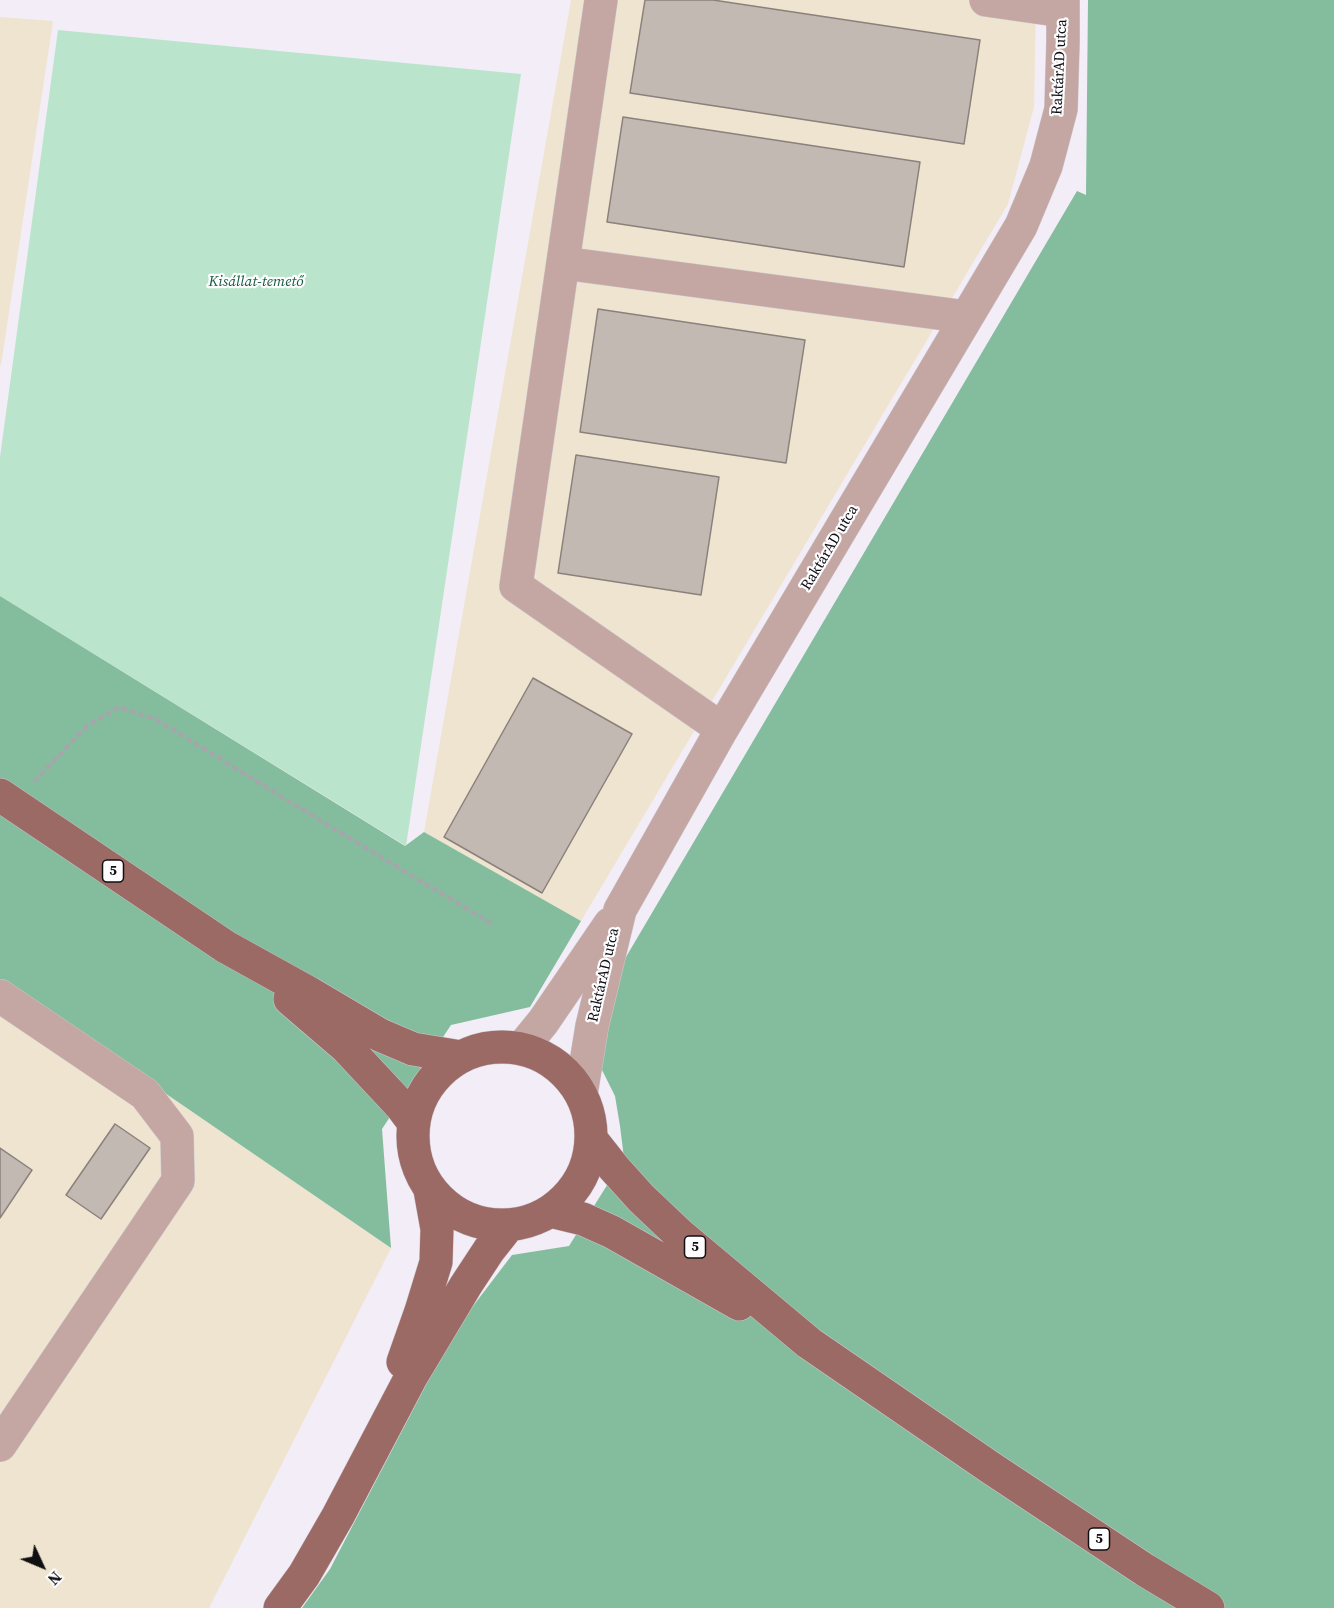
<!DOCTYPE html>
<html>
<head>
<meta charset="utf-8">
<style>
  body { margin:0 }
  #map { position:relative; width:1334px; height:1608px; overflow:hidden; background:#f2edf7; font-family:"Source Serif 4",serif }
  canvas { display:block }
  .north { position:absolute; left:12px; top:1536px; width:60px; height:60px; -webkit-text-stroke:4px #fdfcfe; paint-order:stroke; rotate:134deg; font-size:16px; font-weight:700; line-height:24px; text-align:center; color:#100f12 }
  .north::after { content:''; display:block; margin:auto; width:21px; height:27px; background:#100f12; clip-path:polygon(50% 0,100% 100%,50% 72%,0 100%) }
</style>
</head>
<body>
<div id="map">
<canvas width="1334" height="1608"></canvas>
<div class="north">N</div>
</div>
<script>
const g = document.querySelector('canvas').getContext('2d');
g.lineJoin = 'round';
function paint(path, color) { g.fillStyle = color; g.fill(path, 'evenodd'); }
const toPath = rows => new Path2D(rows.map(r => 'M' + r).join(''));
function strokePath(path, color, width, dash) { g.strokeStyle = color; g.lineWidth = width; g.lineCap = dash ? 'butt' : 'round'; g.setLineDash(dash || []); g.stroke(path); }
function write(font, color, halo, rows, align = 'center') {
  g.font = font + ' "Source Serif 4",serif'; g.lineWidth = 4.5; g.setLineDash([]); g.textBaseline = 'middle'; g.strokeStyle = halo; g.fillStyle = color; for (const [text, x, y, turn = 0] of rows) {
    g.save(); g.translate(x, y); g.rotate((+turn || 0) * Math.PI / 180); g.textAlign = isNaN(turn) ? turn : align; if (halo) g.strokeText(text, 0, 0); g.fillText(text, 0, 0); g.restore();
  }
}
paint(toPath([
  [571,0,1036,0,1034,107,1008,204,581,921,424,832],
  [0,17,53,21,1,365,0,365],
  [0,980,391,1248,209,1608,0,1608]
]), '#efe4cf');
paint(toPath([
  [58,30,521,74,406,846,0,596,0,457]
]), '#bae5cc');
paint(toPath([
  [1088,0,1334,0,1334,1608,302,1608,330,1569,454,1331,512,1255,569,1246,624,1158,620,1126,615,1096,601,1068,616,974,1077,191,1086,195],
  [0,596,405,846,424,832,581,921,530,1007,451,1025,382,1129,391,1248,0,980]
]), '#83bd9d');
const building = toPath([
  [645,0,713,0,980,40,964,144,630,93,645,0],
  [623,117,920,162,904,267,607,222,623,117],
  [598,309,805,340,786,463,580,432,598,309],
  [576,455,719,477,701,595,558,573,576,455],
  [533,678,632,734,542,893,444,837,533,678],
  [115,1124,150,1148,101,1219,66,1195,115,1124],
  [0,1148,32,1170,0,1218,0,1148]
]);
paint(building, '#c3b9b3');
strokePath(building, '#8b817c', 1.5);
const minor = toPath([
  [601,0,516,586,722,729],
  [986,0,1063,11],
  [563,263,967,317],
  [0,996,145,1094,177,1136,178,1181,0,1445],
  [521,1049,543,1022,610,924],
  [581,1094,592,1026,620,910,722,729,1021,226,1046,166,1061,109,1063,42,1063,0]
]);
const major = toPath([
  [0,795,226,947,309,993,380,1035,413,1049,461,1057],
  [290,999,346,1047,402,1107,414,1123],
  '413 1136a89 89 0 1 1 178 0a89 89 0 1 1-178 0Z',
  [591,1139,614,1168,641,1198,680,1235,809,1343,991,1468,1145,1570,1208,1608],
  [550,1211,583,1219,612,1232,739,1304],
  [403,1362,421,1311,436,1262,437,1229,430,1190],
  [280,1608,304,1575,338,1516,411,1377,466,1285,489,1250,508,1226]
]);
strokePath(minor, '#cec9d2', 34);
strokePath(major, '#cec9d2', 34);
strokePath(toPath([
  [34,782,87,726,119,707,157,720,339,832,494,925]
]), '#a8a4ac', 4, [6, 3]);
strokePath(minor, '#c4a7a3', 33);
strokePath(major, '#9c6a65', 33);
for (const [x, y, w] of [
  [113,871,21],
  [695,1247,21],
  [1099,1539,21]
]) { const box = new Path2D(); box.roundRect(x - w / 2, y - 11, w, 22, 4.5); g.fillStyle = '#fdfcfe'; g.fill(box); strokePath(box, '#100f12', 1.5); }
write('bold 14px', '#100f12', null, [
  ["5",113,871],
  ["5",695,1247],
  ["5",1099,1539]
]);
write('15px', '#100f12', '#fdfcfe', [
  ["RaktárAD utca",1060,67,-87],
  ["RaktárAD utca",830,548,-59],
  ["RaktárAD utca",604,975,-77]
]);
write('italic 15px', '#145a3b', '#fdfcfe', [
  ["Kisállat-temető",256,282]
]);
</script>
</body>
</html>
